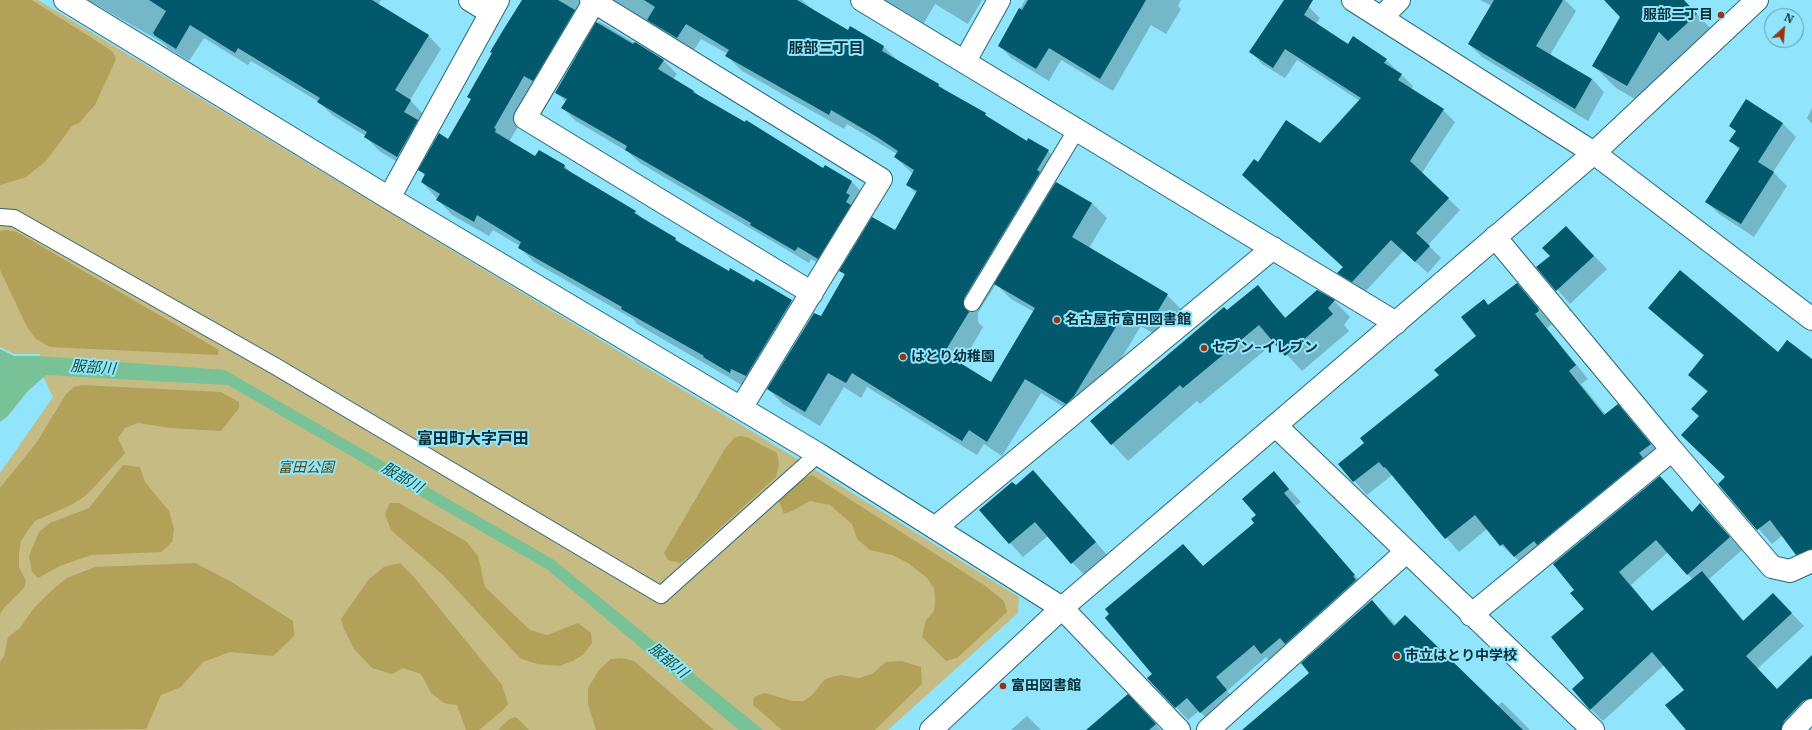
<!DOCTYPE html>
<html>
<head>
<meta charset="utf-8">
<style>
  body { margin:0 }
  #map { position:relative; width:1812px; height:730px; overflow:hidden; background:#90e5fc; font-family:Merriweather,serif }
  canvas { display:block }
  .north { position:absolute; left:1764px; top:8px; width:40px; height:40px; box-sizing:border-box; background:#90e5fc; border:1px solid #5a9cad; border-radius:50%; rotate:26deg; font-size:11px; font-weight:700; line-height:16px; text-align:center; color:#092e37 }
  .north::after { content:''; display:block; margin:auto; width:14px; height:18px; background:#9a3310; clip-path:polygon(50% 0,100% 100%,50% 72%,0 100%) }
</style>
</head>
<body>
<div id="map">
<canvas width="1812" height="730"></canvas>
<div class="north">N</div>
</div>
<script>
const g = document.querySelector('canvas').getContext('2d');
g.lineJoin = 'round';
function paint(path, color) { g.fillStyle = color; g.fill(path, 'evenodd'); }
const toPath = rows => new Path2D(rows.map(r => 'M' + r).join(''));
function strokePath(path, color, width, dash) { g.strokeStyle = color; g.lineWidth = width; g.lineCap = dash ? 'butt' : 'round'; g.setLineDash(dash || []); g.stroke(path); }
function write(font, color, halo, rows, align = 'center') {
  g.font = font + ' Merriweather,"Noto Sans JP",serif'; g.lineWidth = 4; g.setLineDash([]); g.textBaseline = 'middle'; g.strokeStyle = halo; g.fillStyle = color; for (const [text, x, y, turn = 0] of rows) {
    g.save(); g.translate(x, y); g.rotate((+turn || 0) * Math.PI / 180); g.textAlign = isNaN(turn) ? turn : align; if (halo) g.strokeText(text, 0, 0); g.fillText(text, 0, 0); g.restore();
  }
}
paint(toPath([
  [0,0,38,0,809,466,1019,597,1018,613,888,730,0,730,0,473,53,397,41,372,40,354,14,354,0,347]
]), '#c7bb84');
paint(toPath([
  [0,0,32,0,112,51,116,59,95,105,79,123,72,126,46,161,26,177,0,185],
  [6,230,17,232,219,350,218,355,50,347,36,339,27,327,0,270,0,231],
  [82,385,221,392,239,402,239,408,221,431,170,428,138,423,125,428,118,438,125,453,96,485,85,496,71,505,35,521,28,530,21,541,19,553,19,567,26,581,24,588,4,608,0,614,0,488,37,442,66,394,74,387],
  [740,436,747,437,777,453,779,464,776,477,687,558,680,563,668,560,664,553,725,449,734,438],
  [123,465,140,467,145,482,169,511,174,529,172,542,161,552,91,555,60,566,38,578,32,572,29,556,39,532,50,523,89,508],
  [812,475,984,585,1004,601,1007,612,957,658,946,661,922,637,926,620,934,611,935,600,934,588,927,578,908,563,892,555,870,550,857,539,852,524,830,505,810,501,794,510,784,514,778,499,788,489,804,478],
  [390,503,399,503,467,542,478,556,485,587,530,630,547,635,578,623,591,633,592,643,584,654,573,661,559,666,538,664,521,659,443,575,391,530,385,514],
  [195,563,230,581,293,621,294,636,273,656,230,652,203,662,181,687,161,695,146,729,0,730,0,662,4,656,8,637,20,628,34,608,51,591,67,578,95,567],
  [400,563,413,576,502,685,508,704,503,710,479,730,466,730,457,705,444,703,431,693,421,674,403,668,392,674,372,668,354,649,344,629,341,619,369,579,384,567],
  [622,658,634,661,714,730,596,730,588,704,588,688,599,670,611,659],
  [902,661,921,667,922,684,875,730,782,730,753,705,754,697,765,693,792,701,804,701,812,695,825,679,840,675,859,678,872,674,886,662],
  [516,717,529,730,498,730,509,719]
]), '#b1a159');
paint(toPath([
  [0,349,14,356,38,356,225,370,554,560,763,730,739,730,548,570,228,385,46,375,27,392,8,416,0,422]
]), '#79c197');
paint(toPath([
  [88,0,381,0,378,5,428,35,441,49,410,100,423,114,411,170,379,151,366,137,366,136,332,115,319,102,251,61,248,65,204,38,189,61,168,48,163,43],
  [523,0,802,0,817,13,848,31,851,28,884,47,898,61,939,85,946,92,985,114,991,120,1027,142,1048,151,1063,166,1052,185,1092,203,1107,218,1089,248,1167,295,1182,310,1164,340,1141,326,1089,411,1081,418,1041,393,1002,456,984,444,977,455,867,387,861,398,844,387,820,426,783,404,768,389,821,318,845,276,841,271,895,231,916,194,907,184,913,174,895,157,897,154,847,124,844,129,742,71,727,56,728,54,701,39,692,53,607,2,539,90,509,142,535,157,539,151,565,166,574,176,635,211,644,220,675,238,682,245,729,272,755,283,757,280,792,301,807,316,745,387,637,324,633,319,534,262,519,247,520,246,493,230,489,236,452,215,422,182,426,176,420,170,449,140,472,100,468,96],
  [996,284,1011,299,1034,312,991,383,961,365,983,327,978,322,978,313],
  [885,0,982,0,968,24,935,4,924,23],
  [1025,0,1181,0,1178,6,1181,9,1166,34,1151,25,1113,91,1061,60,1049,81,1011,58,999,45],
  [1285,0,1298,0,1309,7,1320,18,1316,24,1348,45,1386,60,1413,86,1411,89,1443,110,1455,122,1422,173,1460,210,1428,245,1441,258,1428,273,1403,251,1364,293,1350,284,1338,273,1344,268,1243,175,1258,163,1320,144,1360,101,1297,60,1285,78,1262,64,1251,52],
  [1480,0,1565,0,1576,11,1550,55,1592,79,1604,92,1588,121,1482,57,1469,44,1492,6],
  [1605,0,1683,0,1719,37,1691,63,1682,54,1650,108,1616,88,1593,65,1621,17],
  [1660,27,1662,28,1647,53,1646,52],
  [599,21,664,61,677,74,673,79,694,91,700,97,824,169,825,167,852,182,865,195,831,271,811,259,809,263,640,163,628,152,576,121,563,108,566,102,556,92],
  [1747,100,1783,124,1796,137,1773,172,1787,186,1754,237,1719,214,1706,201,1739,150,1731,141,1737,132,1730,126],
  [1812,108,1812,124,1807,118],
  [1566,227,1607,269,1570,304,1538,267,1552,256],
  [1516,284,1551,323,1552,324,1547,328,1588,379,1581,384,1606,415,1618,406,1663,458,1528,569,1501,545,1488,528,1459,552,1392,475,1367,495,1339,464,1365,443,1440,375,1478,336,1484,300,1489,306],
  [1257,286,1286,318,1334,301,1350,317,1344,325,1349,331,1302,371,1275,342,1200,404,1197,401,1128,461,1091,421],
  [1649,308,1778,353,1812,360,1812,568,1797,554,1783,535,1772,544,1719,484,1726,477,1700,416,1708,393,1689,375,1704,356,1664,322],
  [1033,471,1108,556,1085,576,1048,536,1023,557,980,510,1016,486],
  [1274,473,1301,502,1295,506,1366,588,1275,666,1266,657,1227,691,1239,704,1214,725,1199,711,1188,720,1176,707,1153,674,1183,545,1203,566,1255,523],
  [1700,504,1742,550,1709,579,1744,621,1773,594,1804,626,1757,669,1777,690,1812,657,1812,717,1800,730,1687,730,1685,690,1664,665,1603,721,1591,709,1585,678,1586,610,1571,593,1692,513],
  [1668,552,1693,580,1653,612,1631,585],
  [1372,601,1396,625,1497,706,1502,702,1530,730,1248,730,1311,673],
  [1141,709,1161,730,1087,730],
  [1027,716,1041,730,1011,730]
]), '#0003');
paint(toPath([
  [149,0,372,0,429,35,395,90,411,100,404,112,418,120,397,157,364,137,367,132,317,102,320,98,238,48,235,53,190,25,176,49,154,35,154,34,153,33,166,11],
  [522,0,558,0,575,10,533,81,524,76,494,128,496,129,495,132,535,156,539,150,565,165,564,168,636,211,634,213,676,238,675,240,729,271,730,268,754,282,756,279,792,300,746,376,731,369,730,373,703,357,704,356,621,309,622,307,518,248,521,242,477,215,474,222,436,200,440,194,421,182,425,174,418,170,439,133,448,139,471,99,467,97,492,53,490,52,505,27],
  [644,0,797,0,848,30,850,26,884,46,882,51,939,84,938,86,986,113,985,115,1027,141,1028,138,1049,150,1037,170,1040,172,964,298,964,307,969,312,944,353,991,382,1035,308,994,284,1056,182,1092,203,1072,237,1168,294,1149,326,1125,312,1074,396,1066,404,1025,379,987,442,969,430,962,441,852,373,846,383,828,373,805,412,767,389,814,313,821,316,845,274,839,271,872,217,895,230,917,191,906,185,914,170,894,157,898,151,877,137,831,110,829,115,725,56,729,50,686,24,677,38,647,20,655,7],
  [1028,0,1146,0,1100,79,1049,48,1036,69,998,46,1019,8,1022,10],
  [1284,0,1313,0,1304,15,1348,44,1353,36,1387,59,1384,63,1402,74,1398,80,1444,109,1410,161,1449,198,1416,233,1430,246,1415,262,1391,240,1352,282,1337,273,1343,267,1242,175,1254,159,1258,162,1286,120,1320,143,1361,98,1285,49,1273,68,1249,52],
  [1494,0,1563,0,1536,46,1592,79,1575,109,1468,44],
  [1604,0,1684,0,1697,14,1668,41,1659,32,1627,86,1592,66,1620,17],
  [596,22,633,44,635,42,664,60,658,69,694,91,693,92,745,122,746,120,823,168,825,165,852,181,846,193,850,195,846,202,851,205,818,259,798,247,795,251,750,225,751,223,625,150,627,146,561,108,567,99,555,93],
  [1746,99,1783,123,1758,162,1774,172,1741,224,1705,202,1740,148,1729,141,1736,131,1729,126],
  [1566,226,1594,256,1556,291,1536,267,1550,256,1542,248],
  [1680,270,1778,352,1787,340,1812,359,1812,549,1796,555,1770,520,1757,530,1718,484,1725,477,1681,435,1699,416,1691,409,1708,391,1688,375,1704,355,1648,308],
  [1517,283,1538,308,1539,311,1535,314,1576,365,1569,371,1604,415,1618,404,1651,444,1639,453,1643,458,1537,545,1534,541,1514,557,1503,544,1500,546,1475,515,1445,539,1385,467,1384,468,1379,462,1353,482,1338,464,1364,443,1360,438,1439,375,1434,370,1476,336,1461,317,1484,299,1488,305],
  [1258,285,1285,318,1317,290,1335,300,1328,308,1333,314,1285,356,1259,325,1183,388,1180,385,1111,445,1090,421,1224,307,1227,310],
  [1033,470,1096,542,1071,564,1035,522,1009,544,979,510,1012,482,1016,485],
  [1274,471,1289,489,1284,493,1355,575,1353,576,1356,580,1285,644,1280,638,1261,654,1254,645,1216,677,1227,690,1200,713,1187,698,1175,708,1147,678,1152,674,1105,618,1109,614,1105,609,1183,544,1203,566,1254,523,1251,519,1256,515,1242,499],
  [1660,476,1692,512,1700,503,1730,537,1687,575,1656,540,1619,572,1652,611,1702,571,1743,621,1773,593,1792,613,1746,656,1777,689,1812,655,1812,698,1803,701,1784,721,1781,730,1686,730,1665,705,1684,690,1652,652,1590,710,1572,689,1584,678,1551,637,1584,609,1570,593,1574,590,1553,564],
  [1372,600,1394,626,1405,615,1523,730,1242,730,1309,673,1301,663],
  [1128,694,1156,724,1149,730,1086,730]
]), '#02596b');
const lane = toPath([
  [0,217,14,218,275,366,661,595,818,454],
  [972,303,1077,129]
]);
const street = toPath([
  [65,0,389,198,818,454,1062,608,1179,730],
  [470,0,491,13],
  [591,0,881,179,741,408],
  [862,0,1396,323],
  [1353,0,1594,153,1812,319],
  [594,2,525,118,812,293],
  [1382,17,1399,0],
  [965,61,999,0],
  [389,198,498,0],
  [1495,237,1672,450],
  [1276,426,1593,730],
  [935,528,1273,248],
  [1471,615,1672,450,1772,567,1790,571,1812,561],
  [1208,730,1406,552],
  [1793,730,1812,710]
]);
const secondary = toPath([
  [931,730,1062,608,1594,153,1757,0]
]);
strokePath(lane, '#2b6776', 18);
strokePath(street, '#2b6776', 24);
strokePath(secondary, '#2b6776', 24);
strokePath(lane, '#fff', 16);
strokePath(street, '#fff', 22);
strokePath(secondary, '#fff', 22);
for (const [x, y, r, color] of [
  [1721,15,4,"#9a3310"],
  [1057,320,4,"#9a3310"],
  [1204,348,4,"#9a3310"],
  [903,357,4,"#9a3310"],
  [1397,656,4,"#9a3310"],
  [1003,686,4,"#9a3310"]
]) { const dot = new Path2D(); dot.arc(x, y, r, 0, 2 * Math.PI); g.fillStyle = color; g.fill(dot); strokePath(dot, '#90e5fc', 1.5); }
write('bold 14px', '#092e37', '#90e5fc', [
  ["服部二丁目",1713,15,"right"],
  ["名古屋市富田図書館",1065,320],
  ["セブン-イレブン",1212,348],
  ["はとり幼稚園",911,357],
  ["市立はとり中学校",1405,656],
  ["富田図書館",1011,686]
], 'left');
write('italic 14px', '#574c13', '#90e5fc', [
  ["富田公園",306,468]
]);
write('bold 15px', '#092e37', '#90e5fc', [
  ["服部三丁目",826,49]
]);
write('italic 15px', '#195034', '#90e5fc', [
  ["服部川",93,368,4],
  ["服部川",402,478,30],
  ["服部川",668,661,40]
]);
write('bold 16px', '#092e37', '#90e5fc', [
  ["富田町大字戸田",473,439]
]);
</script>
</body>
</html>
